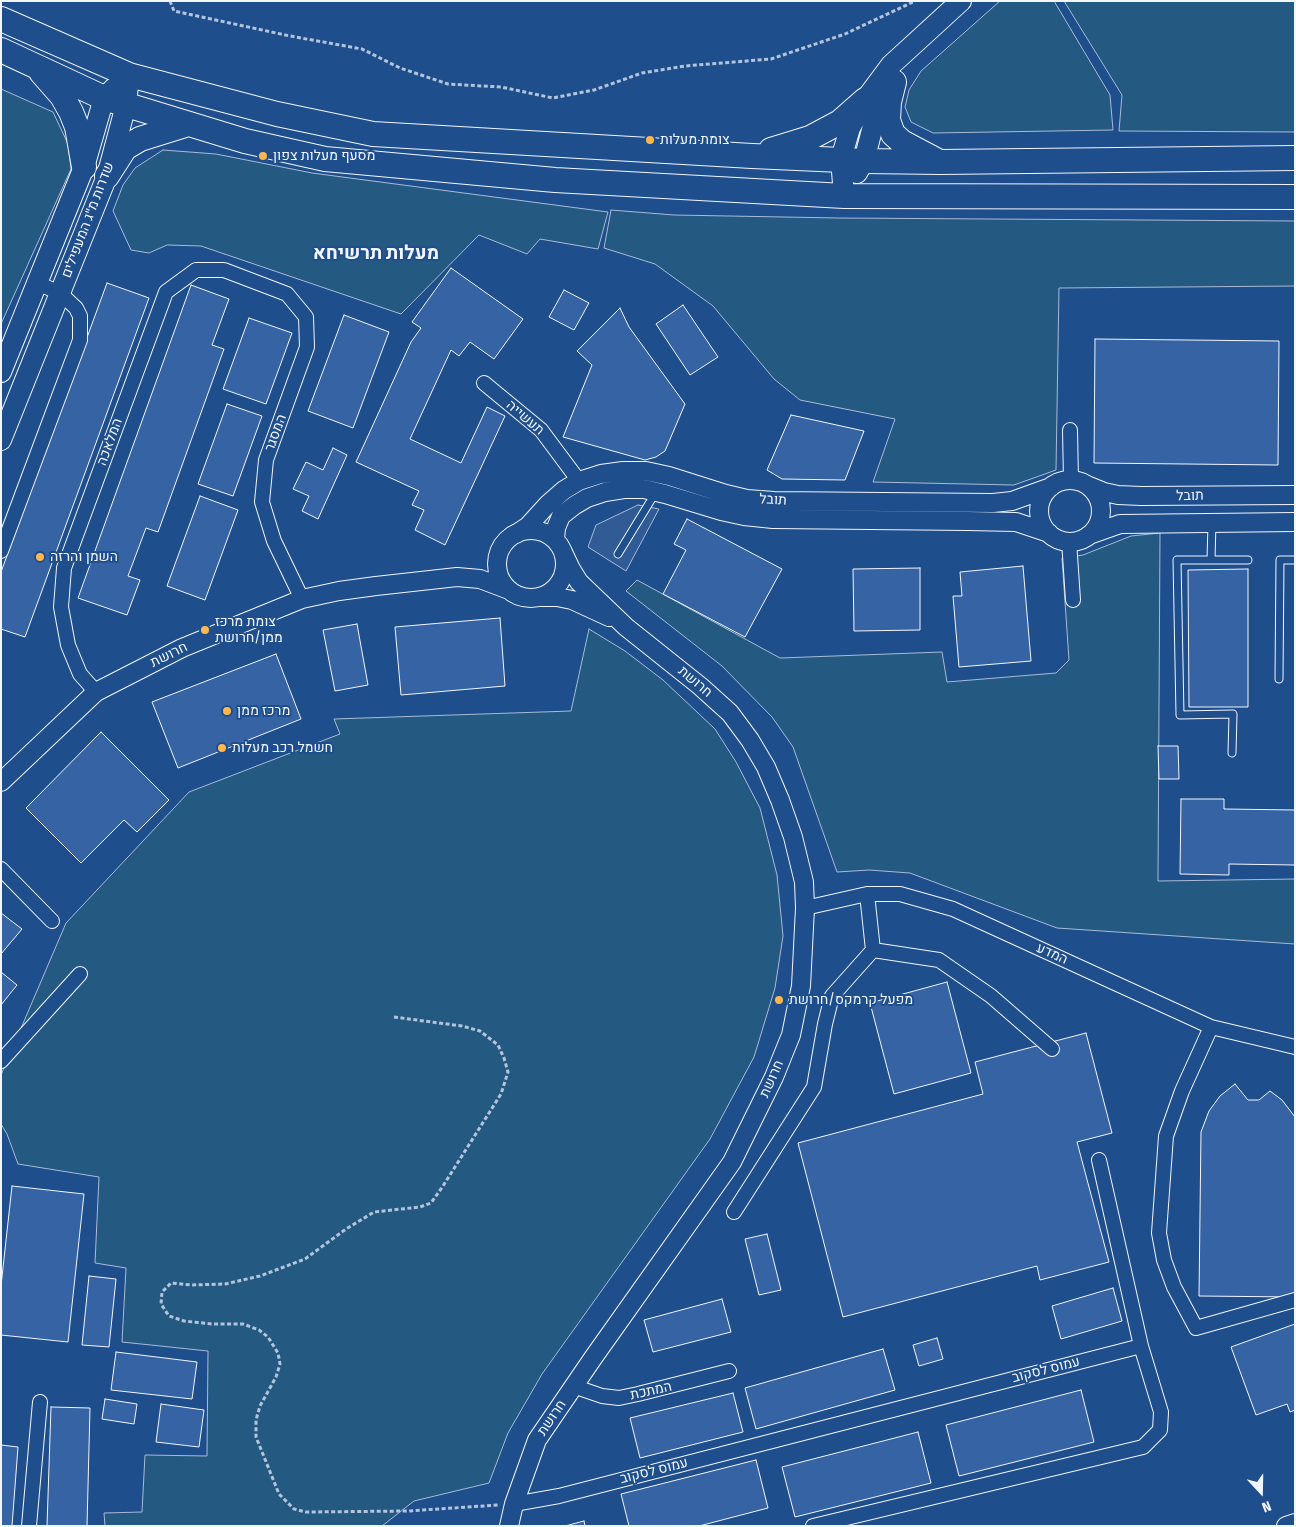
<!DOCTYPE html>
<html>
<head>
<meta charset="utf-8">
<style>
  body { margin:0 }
  #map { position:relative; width:1296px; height:1527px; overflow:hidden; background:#1f4e8c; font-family:"Fira Sans Condensed",sans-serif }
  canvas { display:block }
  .frame { position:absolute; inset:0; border:2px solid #f2f6ff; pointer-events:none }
  .north { position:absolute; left:1236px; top:1467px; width:50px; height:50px; -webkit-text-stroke:4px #1f4e8c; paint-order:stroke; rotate:159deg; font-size:14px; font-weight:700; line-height:20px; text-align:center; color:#f2f6ff }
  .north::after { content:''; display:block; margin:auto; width:18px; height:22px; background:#f2f6ff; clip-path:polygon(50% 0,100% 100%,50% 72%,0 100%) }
</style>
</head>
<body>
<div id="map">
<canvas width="1296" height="1527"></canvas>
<div class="frame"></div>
<div class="north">N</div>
</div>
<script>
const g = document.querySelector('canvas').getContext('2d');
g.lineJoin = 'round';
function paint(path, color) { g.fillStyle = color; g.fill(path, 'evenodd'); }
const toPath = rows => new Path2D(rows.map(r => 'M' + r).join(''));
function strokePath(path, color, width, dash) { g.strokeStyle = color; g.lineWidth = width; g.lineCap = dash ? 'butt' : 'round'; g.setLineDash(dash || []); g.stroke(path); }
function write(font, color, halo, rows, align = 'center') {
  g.font = font + ' "Fira Sans Condensed",Heebo,sans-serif'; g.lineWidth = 4; g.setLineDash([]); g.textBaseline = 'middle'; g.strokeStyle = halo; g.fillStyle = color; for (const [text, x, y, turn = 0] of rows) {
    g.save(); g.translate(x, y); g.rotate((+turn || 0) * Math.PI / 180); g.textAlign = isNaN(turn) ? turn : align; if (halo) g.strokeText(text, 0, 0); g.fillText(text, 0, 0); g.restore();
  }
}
const green = toPath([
  [1000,1,1054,1,1110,95,1113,130,933,133,911,122,905,107,909,90,921,71,1000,1],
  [1064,1,1295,1,1295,132,1119,131,1122,95,1064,1],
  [1,89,53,112,68,144,71,169,1,324,1,89],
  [163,150,216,154,312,173,608,212,598,249,540,239,527,254,479,235,401,314,201,246,167,245,149,253,131,250,113,211,123,185,135,168,163,150],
  [611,210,674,215,838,218,1295,221,1295,286,1059,288,1056,470,1014,485,873,482,895,419,800,400,774,379,713,306,655,264,604,248,611,210],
  [1160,533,1158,881,1295,879,1295,944,1057,928,910,873,869,870,837,872,793,747,772,717,722,666,626,591,637,580,780,658,942,652,947,682,1056,673,1069,660,1062,558,1083,555,1131,536,1160,533],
  [589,629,625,651,663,680,715,729,736,762,760,808,777,875,783,936,775,988,754,1057,710,1139,542,1374,508,1433,489,1483,414,1501,382,1526,105,1526,104,1513,142,1512,145,1455,207,1456,208,1351,122,1342,126,1268,95,1263,99,1177,18,1164,7,1134,1,1124,1,1075,66,923,189,792,340,734,334,719,571,711,589,629]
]);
paint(green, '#245a82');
strokePath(green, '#a8bbd7', 1);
const parking = toPath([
  [638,505,659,509,626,571,588,547,596,525,638,505]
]);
paint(parking, '#305b95');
strokePath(parking, '#a8bbd7', 1);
const building = toPath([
  [451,268,523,319,494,359,470,342,459,356,451,350,410,439,461,463,487,407,505,416,445,545,415,530,424,510,412,505,419,491,356,462,411,342,421,328,412,322,451,268],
  [107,283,149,298,25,637,1,629,1,572,107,283],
  [191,285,229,299,212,345,224,349,158,532,146,528,128,576,140,580,127,615,78,598,191,285],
  [564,290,589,303,574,330,549,317,564,290],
  [683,305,718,357,690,375,656,324,683,305],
  [620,308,629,327,685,404,665,451,656,457,645,460,563,437,592,365,577,351,620,308],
  [344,315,389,332,353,428,308,411,344,315],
  [249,318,292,333,266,404,223,389,249,318],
  [1095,339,1279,341,1278,465,1094,463,1095,339],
  [227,404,262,416,233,496,198,484,227,404],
  [791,415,864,431,845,480,782,479,767,470,791,415],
  [333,448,347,455,318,519,302,511,309,496,293,489,306,462,323,470,333,448],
  [200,496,238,510,205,600,167,586,200,496],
  [687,519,782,569,745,637,663,594,686,550,674,544,687,519],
  [1023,566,1031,661,959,667,953,596,962,596,960,572,1023,566],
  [920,568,920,630,854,631,853,569,920,568],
  [1248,569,1248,707,1189,707,1188,570,1248,569],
  [500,618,505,686,401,695,395,627,500,618],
  [357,624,368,685,335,691,323,630,357,624],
  [276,654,301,719,178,768,152,702,276,654],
  [101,732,169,800,137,832,124,820,81,863,26,808,101,732],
  [1158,746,1178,746,1179,779,1159,779,1158,746],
  [1181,799,1224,799,1224,809,1295,810,1295,865,1229,864,1229,875,1180,874,1181,799],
  [1,913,22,929,1,954,1,913],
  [1,972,17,985,1,1005,1,972],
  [947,982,971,1073,894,1094,870,1003,947,982],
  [1086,1033,1112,1133,1077,1142,1109,1262,1040,1280,1037,1266,843,1317,798,1143,983,1094,975,1062,1086,1033],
  [1235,1084,1248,1100,1259,1100,1270,1091,1282,1100,1295,1117,1295,1297,1199,1296,1201,1132,1209,1111,1220,1096,1235,1084],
  [12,1186,84,1194,68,1342,1,1335,1,1286,12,1186],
  [767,1234,781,1290,759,1295,745,1239,767,1234],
  [89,1276,116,1279,109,1347,82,1345,89,1276],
  [1113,1288,1122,1321,1061,1339,1052,1306,1113,1288],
  [722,1299,731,1332,653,1352,644,1320,722,1299],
  [1295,1324,1295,1410,1290,1412,1287,1404,1256,1415,1231,1347,1295,1324],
  [937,1338,943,1359,919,1366,913,1345,937,1338],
  [883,1349,895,1390,756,1429,745,1388,883,1349],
  [116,1352,197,1362,192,1399,111,1390,116,1352],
  [1081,1390,1094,1442,959,1476,946,1425,1081,1390],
  [733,1393,743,1432,640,1458,630,1418,733,1393],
  [105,1399,137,1404,134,1424,102,1419,105,1399],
  [161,1404,204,1410,199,1447,156,1442,161,1404],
  [51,1407,90,1408,87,1526,47,1526,51,1407],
  [918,1432,931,1483,795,1517,782,1467,918,1432],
  [1,1445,18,1447,12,1526,1,1526,1,1445],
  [756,1460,768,1508,699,1526,629,1526,621,1494,756,1460],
  [584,1521,585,1526,565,1526,584,1521]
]);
paint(building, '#3563a3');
strokePath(building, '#f2f6ff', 1);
const service = toPath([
  [618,554,656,492],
  [1211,560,1212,523],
  [1279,679,1280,560,1295,560],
  [1232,753,1233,714,1180,715,1177,560,1248,560]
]);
const minor = toPath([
  [484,383,541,430,579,481],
  [1070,430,1071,480],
  [1069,541,1073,600],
  [1,551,80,340,80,316,76,308,60,293,37,283],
  [96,692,80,674,68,645,61,607,64,568,166,292,196,270,224,270,287,294,306,317,307,347,266,460,262,502,274,541,302,599],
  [1,869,52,921],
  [867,894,873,950],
  [805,908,867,894,900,894,953,909,1211,1027,1295,1047],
  [1211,1027,1182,1091,1166,1136,1159,1233,1164,1260,1174,1287,1196,1328,1295,1300],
  [1,1061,80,974],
  [1099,1160,1141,1346],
  [734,1212,814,1087,825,1024,832,996,873,950,939,960,991,996,1052,1049],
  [573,1386,602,1396,619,1398,638,1394,729,1371],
  [514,1504,559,1496,1141,1346,1161,1412,1160,1430,1143,1447,813,1526],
  [29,1526,40,1402]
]);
const tertiary = toPath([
  '1039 511a31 31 0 1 1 62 0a31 31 0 1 1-62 0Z',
  [1087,485,1104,492,1118,495,1141,496,1295,495],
  '497 564a34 34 0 1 1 68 0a34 34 0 1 1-68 0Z',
  [516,534,528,526,548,504,564,490,579,481,601,474,623,471,646,471,669,476,726,494,747,499,774,501,993,503,1012,501,1051,487],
  [1089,535,1120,524,1295,522],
  [555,540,556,528,561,516,575,505,587,498,605,492,624,489,644,489,665,494,721,511,744,516,773,519,968,521,1016,522,1049,533],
  [539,597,557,597,572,600,609,617],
  [1,782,96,692,182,648,302,599,339,591,376,586,457,577,480,579,509,590],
  [509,1526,514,1504,537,1440,593,1358,732,1162,774,1077,791,1035,801,986,805,908,804,882,793,837,780,800,766,767,750,740,730,713,700,686,626,627,579,582,571,569,562,550],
  [1286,1526,1295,1523]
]);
const secondary = toPath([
  [857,173,864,161,874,122,888,93],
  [844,196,841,159,850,128,865,100,891,65,961,1],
  [1,372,84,167,104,98,114,88],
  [1,440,107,176,126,105,129,75]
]);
const trunk = toPath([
  [1,19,129,75,277,114,373,134,752,156,864,161,940,162,1295,158],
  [1,50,104,98,245,141,325,159,555,180,844,196,1295,197],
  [41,72,62,96,71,112,77,127,84,167],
  [894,82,889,102,888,120,893,134,902,142,936,160],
  [771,150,810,138,840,122,865,100],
  [107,176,125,148,140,139,188,124]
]);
strokePath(service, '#f2f6ff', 9);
strokePath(minor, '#f2f6ff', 16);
strokePath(tertiary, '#f2f6ff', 20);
strokePath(secondary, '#f2f6ff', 22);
strokePath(trunk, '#f2f6ff', 26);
strokePath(toPath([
  [170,1,174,11,290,36,362,49,400,68,448,84,501,87,553,98,594,90,642,73,685,66,771,59,845,34,915,1],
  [394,1017,462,1026,480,1031,498,1045,504,1058,508,1072,501,1094,443,1186,431,1203,420,1207,374,1212,346,1229,305,1259,260,1276,225,1284,192,1285,171,1283,162,1292,161,1304,169,1316,184,1321,212,1324,243,1324,259,1330,268,1337,278,1353,280,1364,276,1377,260,1406,256,1420,256,1437,279,1494,294,1509,306,1512,408,1511,498,1505]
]), '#b3c4dc', 3, [4, 2.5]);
strokePath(service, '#1f4e8c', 7);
strokePath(minor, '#1f4e8c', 14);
strokePath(tertiary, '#1f4e8c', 18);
strokePath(secondary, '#1f4e8c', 20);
strokePath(trunk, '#1f4e8c', 24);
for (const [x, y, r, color] of [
  [650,140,5,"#ffb74d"],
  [263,156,5,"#ffb74d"],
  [40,557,5,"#ffb74d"],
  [205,630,5,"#ffb74d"],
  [227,711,5,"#ffb74d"],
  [222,748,5,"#ffb74d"],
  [779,1000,5,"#ffb74d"]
]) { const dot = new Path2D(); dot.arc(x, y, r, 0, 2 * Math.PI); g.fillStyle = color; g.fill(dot); strokePath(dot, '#1f4e8c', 2); }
write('14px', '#f2f6ff', '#1f4e8c', [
  ["צומת מעלות",660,140],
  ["מסעף מעלות צפון",273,156],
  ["השמן והרזה",50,557],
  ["צומת מרכז",215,622],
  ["ממן/חרושת",215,638],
  ["מרכז ממן",237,711],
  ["חשמל רכב מעלות",232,748],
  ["מפעל קרמקס/חרושת",789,1000]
], 'left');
write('14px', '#f2f6ff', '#1f4e8c', [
  ["שדרות מ\"ג המעפילים",88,220,-69],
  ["תעשייה",525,418,41],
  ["המסגר",276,433,-70],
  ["המלאכה",110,442,-70],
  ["תובל",1190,496,-1],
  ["תובל",773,500,3],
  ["חרושת",169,655,-26],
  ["חרושת",695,682,40],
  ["המדע",1052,954,24],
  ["חרושת",772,1079,-66],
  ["עמוס לסקוב",1046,1370,-14],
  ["המתכת",651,1391,-13],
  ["חרושת",552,1418,-56],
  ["עמוס לסקוב",654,1471,-14]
]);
write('bold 19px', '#f2f6ff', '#1f4e8c', [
  ["מעלות תרשיחא",376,254]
]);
</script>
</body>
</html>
